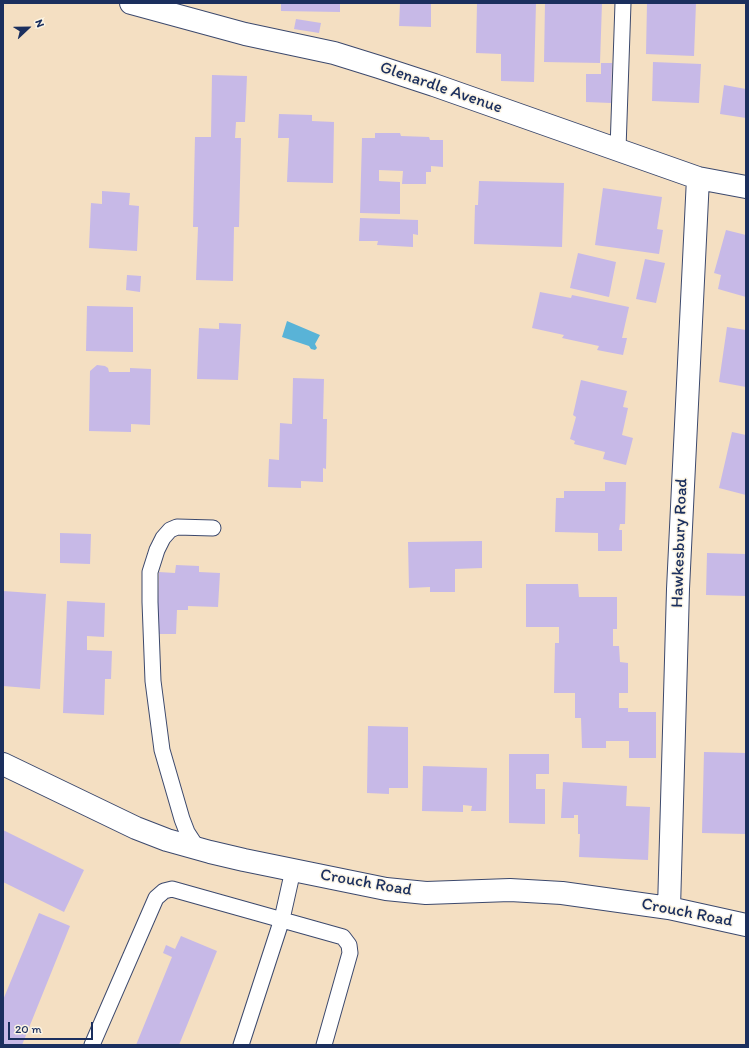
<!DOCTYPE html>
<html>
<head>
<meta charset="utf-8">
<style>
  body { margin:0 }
  #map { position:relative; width:749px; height:1048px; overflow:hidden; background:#f4dfc2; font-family:Itim,sans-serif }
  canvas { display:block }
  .frame { position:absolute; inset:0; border:4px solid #1b2f5e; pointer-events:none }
  .north { position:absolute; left:8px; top:8px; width:40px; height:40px; -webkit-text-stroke:3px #fcf5e5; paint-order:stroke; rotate:68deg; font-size:11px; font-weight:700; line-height:16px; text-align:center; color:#1b2f5e }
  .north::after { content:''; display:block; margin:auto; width:14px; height:18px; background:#1b2f5e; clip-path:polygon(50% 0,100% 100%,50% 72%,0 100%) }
  .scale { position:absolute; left:8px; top:1022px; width:85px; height:18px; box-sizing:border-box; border:2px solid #1b2f5e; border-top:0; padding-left:5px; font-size:12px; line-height:14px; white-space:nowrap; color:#1b2f5e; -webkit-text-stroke:3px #fcf5e5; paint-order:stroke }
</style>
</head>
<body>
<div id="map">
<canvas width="749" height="1048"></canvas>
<div class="frame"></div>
<div class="north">N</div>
<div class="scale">20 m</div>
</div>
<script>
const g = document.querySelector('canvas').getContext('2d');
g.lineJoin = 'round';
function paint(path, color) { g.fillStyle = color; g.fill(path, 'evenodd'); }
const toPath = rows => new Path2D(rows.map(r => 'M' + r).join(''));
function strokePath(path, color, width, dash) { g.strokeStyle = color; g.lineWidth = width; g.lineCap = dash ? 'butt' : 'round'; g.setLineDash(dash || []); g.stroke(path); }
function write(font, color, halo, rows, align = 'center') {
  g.font = font + ' Itim,sans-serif'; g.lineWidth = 3; g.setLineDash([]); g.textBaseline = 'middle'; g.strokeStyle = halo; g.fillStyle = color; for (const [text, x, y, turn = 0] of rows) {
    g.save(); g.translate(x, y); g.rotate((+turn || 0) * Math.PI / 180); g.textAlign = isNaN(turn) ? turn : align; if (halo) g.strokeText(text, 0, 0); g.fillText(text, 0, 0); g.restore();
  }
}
paint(toPath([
  [287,321,320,335,315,344,317,348,315,350,311,349,309,346,282,337]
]), '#59b3d7');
paint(toPath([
  [281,3,340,3,340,12,281,11],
  [400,3,431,3,431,27,399,26],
  [477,3,536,3,534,82,501,81,501,54,476,53],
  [545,3,602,3,600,63,544,62],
  [647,3,696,3,694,56,646,54],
  [296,19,321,23,319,33,294,29],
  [653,62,701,64,699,103,652,101],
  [601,63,612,63,611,103,586,102,586,74,601,74],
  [212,75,247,76,245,122,236,122,235,138,241,138,239,227,234,227,233,281,196,280,198,227,193,227,195,137,211,137],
  [724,85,746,89,746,118,720,114],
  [279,114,312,115,312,121,334,122,333,183,287,182,289,138,278,138],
  [375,133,400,133,401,136,429,137,430,140,443,140,443,167,431,166,431,172,426,172,426,184,402,184,403,171,379,170,379,181,400,182,400,214,360,213,362,138,375,138],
  [479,181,564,183,562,247,474,244,475,205,478,205],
  [603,188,662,197,657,229,663,230,659,254,595,245],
  [102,191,130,193,129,205,139,206,137,251,89,248,91,203,102,204],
  [360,218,418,220,418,235,413,234,413,247,377,245,378,241,359,241],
  [726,230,746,235,746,297,718,289,721,275,714,273],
  [578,253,616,262,609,297,570,288],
  [645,259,665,263,656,303,636,299],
  [127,275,141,276,140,292,126,290],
  [540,292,571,298,572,295,629,307,622,338,627,338,623,355,597,350,599,346,562,338,564,335,532,328],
  [87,306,133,307,133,352,86,351],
  [219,323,241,324,238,380,197,379,199,328,219,329],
  [727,327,746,330,746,387,719,382],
  [97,365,105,366,108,368,109,372,130,372,130,368,151,369,150,425,131,424,131,432,89,431,90,371],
  [293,378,324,379,323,419,327,419,326,469,323,468,323,482,301,481,301,488,268,487,269,459,279,460,280,423,292,424],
  [581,380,627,391,623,407,628,408,622,435,633,438,626,465,603,459,605,452,574,444,575,441,570,439,576,417,573,415],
  [732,432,746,435,746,495,719,488],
  [605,482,626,482,625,524,620,524,619,530,622,530,622,551,598,551,598,533,555,532,556,498,564,498,564,491,605,491],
  [60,533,91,534,90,564,60,563],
  [482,541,482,568,455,569,455,592,430,592,430,587,409,588,408,542],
  [707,553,746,554,746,596,706,595],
  [176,565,199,566,199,572,220,573,218,607,188,606,188,610,177,610,176,634,157,634,159,572,175,573],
  [526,584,578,584,579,597,617,597,617,629,613,629,613,646,619,646,620,662,628,663,628,693,619,693,619,708,628,708,628,712,656,712,656,758,629,758,629,741,606,741,606,748,582,748,581,718,575,718,575,693,554,693,555,643,559,643,559,627,526,627],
  [3,591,46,594,40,689,3,686],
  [67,601,105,603,104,637,87,636,87,650,112,651,111,679,105,679,104,715,63,713],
  [368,726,408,727,408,788,389,788,389,794,367,793],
  [704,752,746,753,746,834,702,833],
  [509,754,549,754,549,774,536,774,536,789,545,789,545,824,509,823],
  [423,766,487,768,486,811,471,811,472,806,463,805,463,812,422,811],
  [563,782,627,786,626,806,650,807,648,860,579,857,580,834,578,834,578,815,574,815,574,818,561,818],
  [3,830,84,870,64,912,3,882],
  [39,913,70,926,22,1045,3,1045,3,1000],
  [181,936,217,951,179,1045,136,1045,172,957,163,953,166,945,175,949]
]), '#c7b9e7');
const lane = toPath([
  [618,149,623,3],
  [198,849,187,832,182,819,162,750,153,681,150,602,150,572,157,550,163,538,170,530,177,527,213,528],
  [92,1045,156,898,164,891,172,889,343,937,349,945,350,953,324,1045],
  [241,1045,282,919,293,870]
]);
const street = toPath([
  [131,3,245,34,334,53,379,67,434,85,698,178,746,187],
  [3,764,136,828,167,840,210,852,244,860,386,889,426,893,510,890,562,893,669,908,746,925],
  [669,908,678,589,698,178]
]);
strokePath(lane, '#3c496d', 17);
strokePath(street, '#3c496d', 24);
strokePath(lane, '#fff', 15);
strokePath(street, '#fff', 22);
write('17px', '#1b2f5e', '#fcf5e5', [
  ["Glenardle Avenue",441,88,19],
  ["Hawkesbury Road",680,543,-88],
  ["Crouch Road",366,883,10],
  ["Crouch Road",687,913,11]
]);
</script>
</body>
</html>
